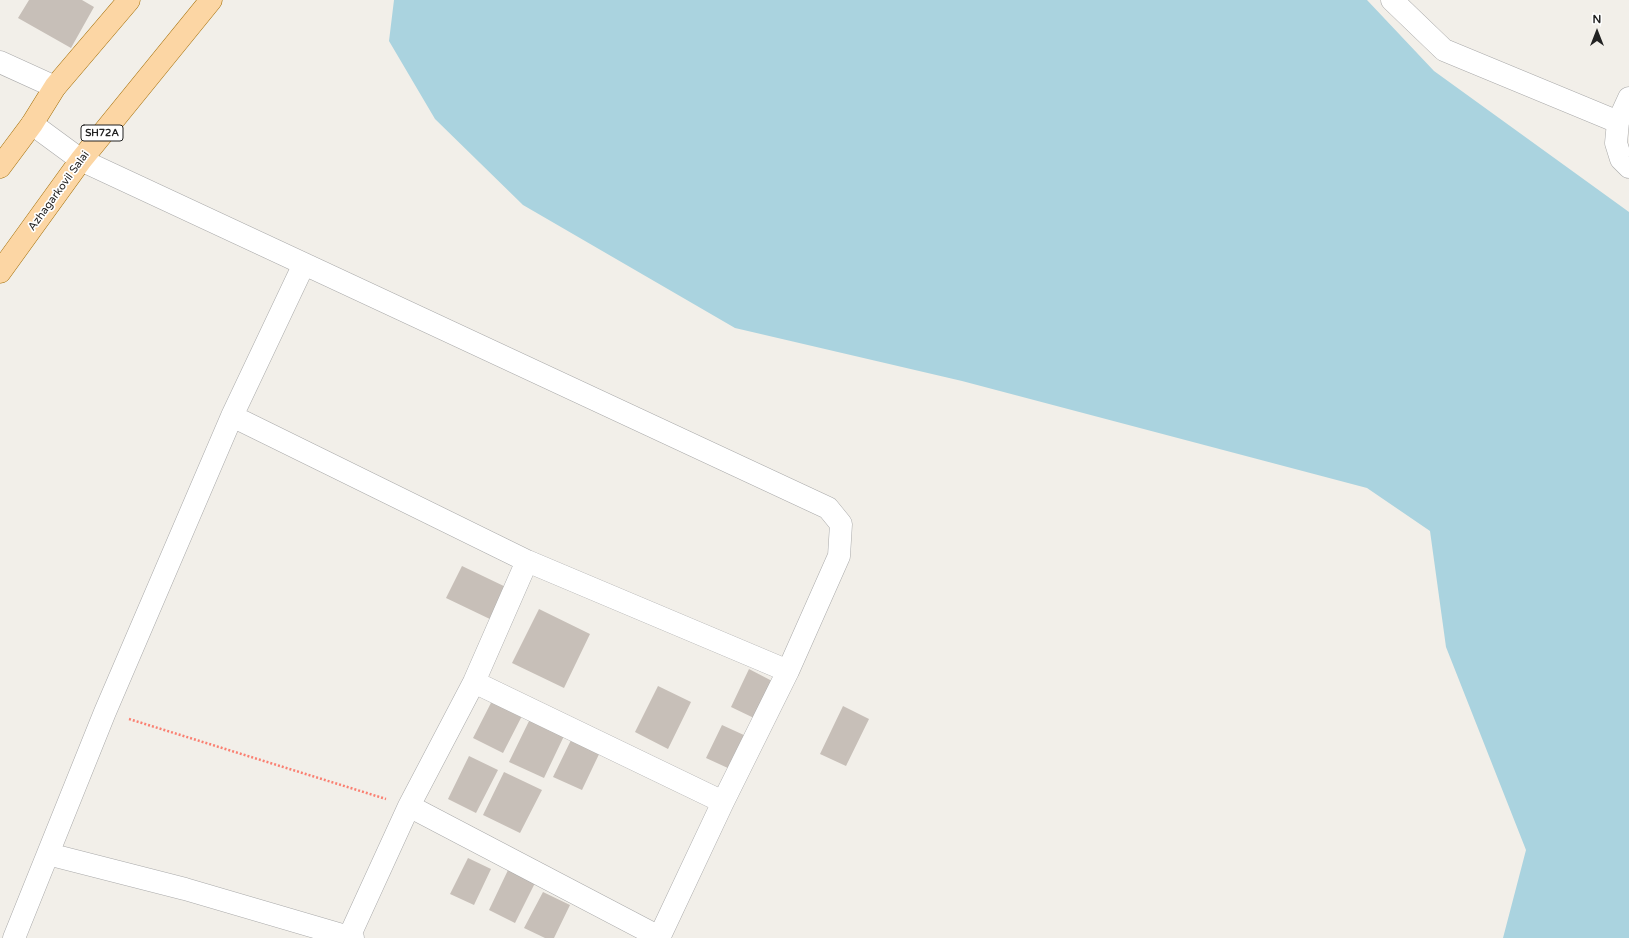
<!DOCTYPE html>
<html>
<head>
<meta charset="utf-8">
<style>
  body { margin:0 }
  #map { position:relative; width:1629px; height:938px; overflow:hidden; background:#f2efe9; font-family:"Varela Round",sans-serif }
  canvas { display:block }
  .north { position:absolute; left:1577px; top:12px; width:40px; height:40px; -webkit-text-stroke:3px #fff; paint-order:stroke; rotate:0deg; font-size:11px; font-weight:700; line-height:16px; text-align:center; color:#222 }
  .north::after { content:''; display:block; margin:auto; width:14px; height:18px; background:#222; clip-path:polygon(50% 0,100% 100%,50% 72%,0 100%) }
</style>
</head>
<body>
<div id="map">
<canvas width="1629" height="938"></canvas>
<div class="north">N</div>
</div>
<script>
const g = document.querySelector('canvas').getContext('2d');
g.lineJoin = 'round';
function paint(path, color) { g.fillStyle = color; g.fill(path, 'evenodd'); }
const toPath = rows => new Path2D(rows.map(r => 'M' + r).join(''));
function strokePath(path, color, width, dash) { g.strokeStyle = color; g.lineWidth = width; g.lineCap = dash ? 'butt' : 'round'; g.setLineDash(dash || []); g.stroke(path); }
function write(font, color, halo, rows, align = 'center') {
  g.font = font + ' "Varela Round",sans-serif'; g.lineWidth = 3.5; g.setLineDash([]); g.textBaseline = 'middle'; g.strokeStyle = halo; g.fillStyle = color; for (const [text, x, y, turn = 0] of rows) {
    g.save(); g.translate(x, y); g.rotate((+turn || 0) * Math.PI / 180); g.textAlign = isNaN(turn) ? turn : align; if (halo) g.strokeText(text, 0, 0); g.fillText(text, 0, 0); g.restore();
  }
}
paint(toPath([
  [394,0,1367,0,1434,71,1629,212,1629,938,1503,938,1526,850,1446,647,1430,531,1367,488,962,381,735,328,523,205,435,119,389,41]
]), '#aad3df');
paint(toPath([
  [29,0,82,0,94,7,71,48,18,18],
  [462,566,510,589,494,621,446,598],
  [539,609,590,634,564,688,512,663],
  [749,669,774,682,756,719,731,707],
  [658,686,691,702,668,749,635,732],
  [494,697,524,712,503,753,473,738],
  [843,706,869,719,846,766,820,754],
  [530,719,564,736,544,778,509,762],
  [722,725,746,736,730,769,706,758],
  [573,736,601,750,582,790,553,777],
  [469,756,498,770,476,813,448,799],
  [504,772,542,790,520,833,483,815],
  [468,858,491,869,474,905,450,894],
  [509,868,536,881,515,923,489,910],
  [543,892,570,905,554,938,545,938,524,928]
]), '#c7bfb8');
const minor = toPath([
  [1392,0,1444,50,1618,122],
  [0,62,55,87],
  [1629,98,1618,122,1616,143,1621,159,1629,167],
  [32,124,81,160,828,508,841,524,839,556,788,671,723,802,659,938],
  [232,416,527,561,788,671],
  [474,682,723,802],
  [409,806,659,937],
  [48,854,185,889,349,937],
  [14,938,105,712,232,416,304,264],
  [353,938,349,937,409,806,474,682,527,561]
]);
const major = toPath([
  [0,167,32,124,55,87,129,0],
  [0,272,81,160,211,0]
]);
strokePath(minor, '#a9a9a9', 23);
strokePath(major, '#a06b00', 23);
strokePath(toPath([
  [129,719,386,799]
]), '#fa8072', 2.5, [2, 2]);
strokePath(minor, '#fff', 22);
strokePath(major, '#fcd6a4', 22);
for (const [x, y, w] of [
  [102,133,42]
]) { const box = new Path2D(); box.roundRect(x - w / 2, y - 8, w, 16, 3); g.fillStyle = '#fff'; g.fill(box); strokePath(box, '#222', 1); }
write('bold 10px', '#222', null, [
  ["SH72A",102,133]
]);
write('11px', '#222', '#fff', [
  ["Azhagarkovil Salai",59,191,-54]
]);
</script>
</body>
</html>
